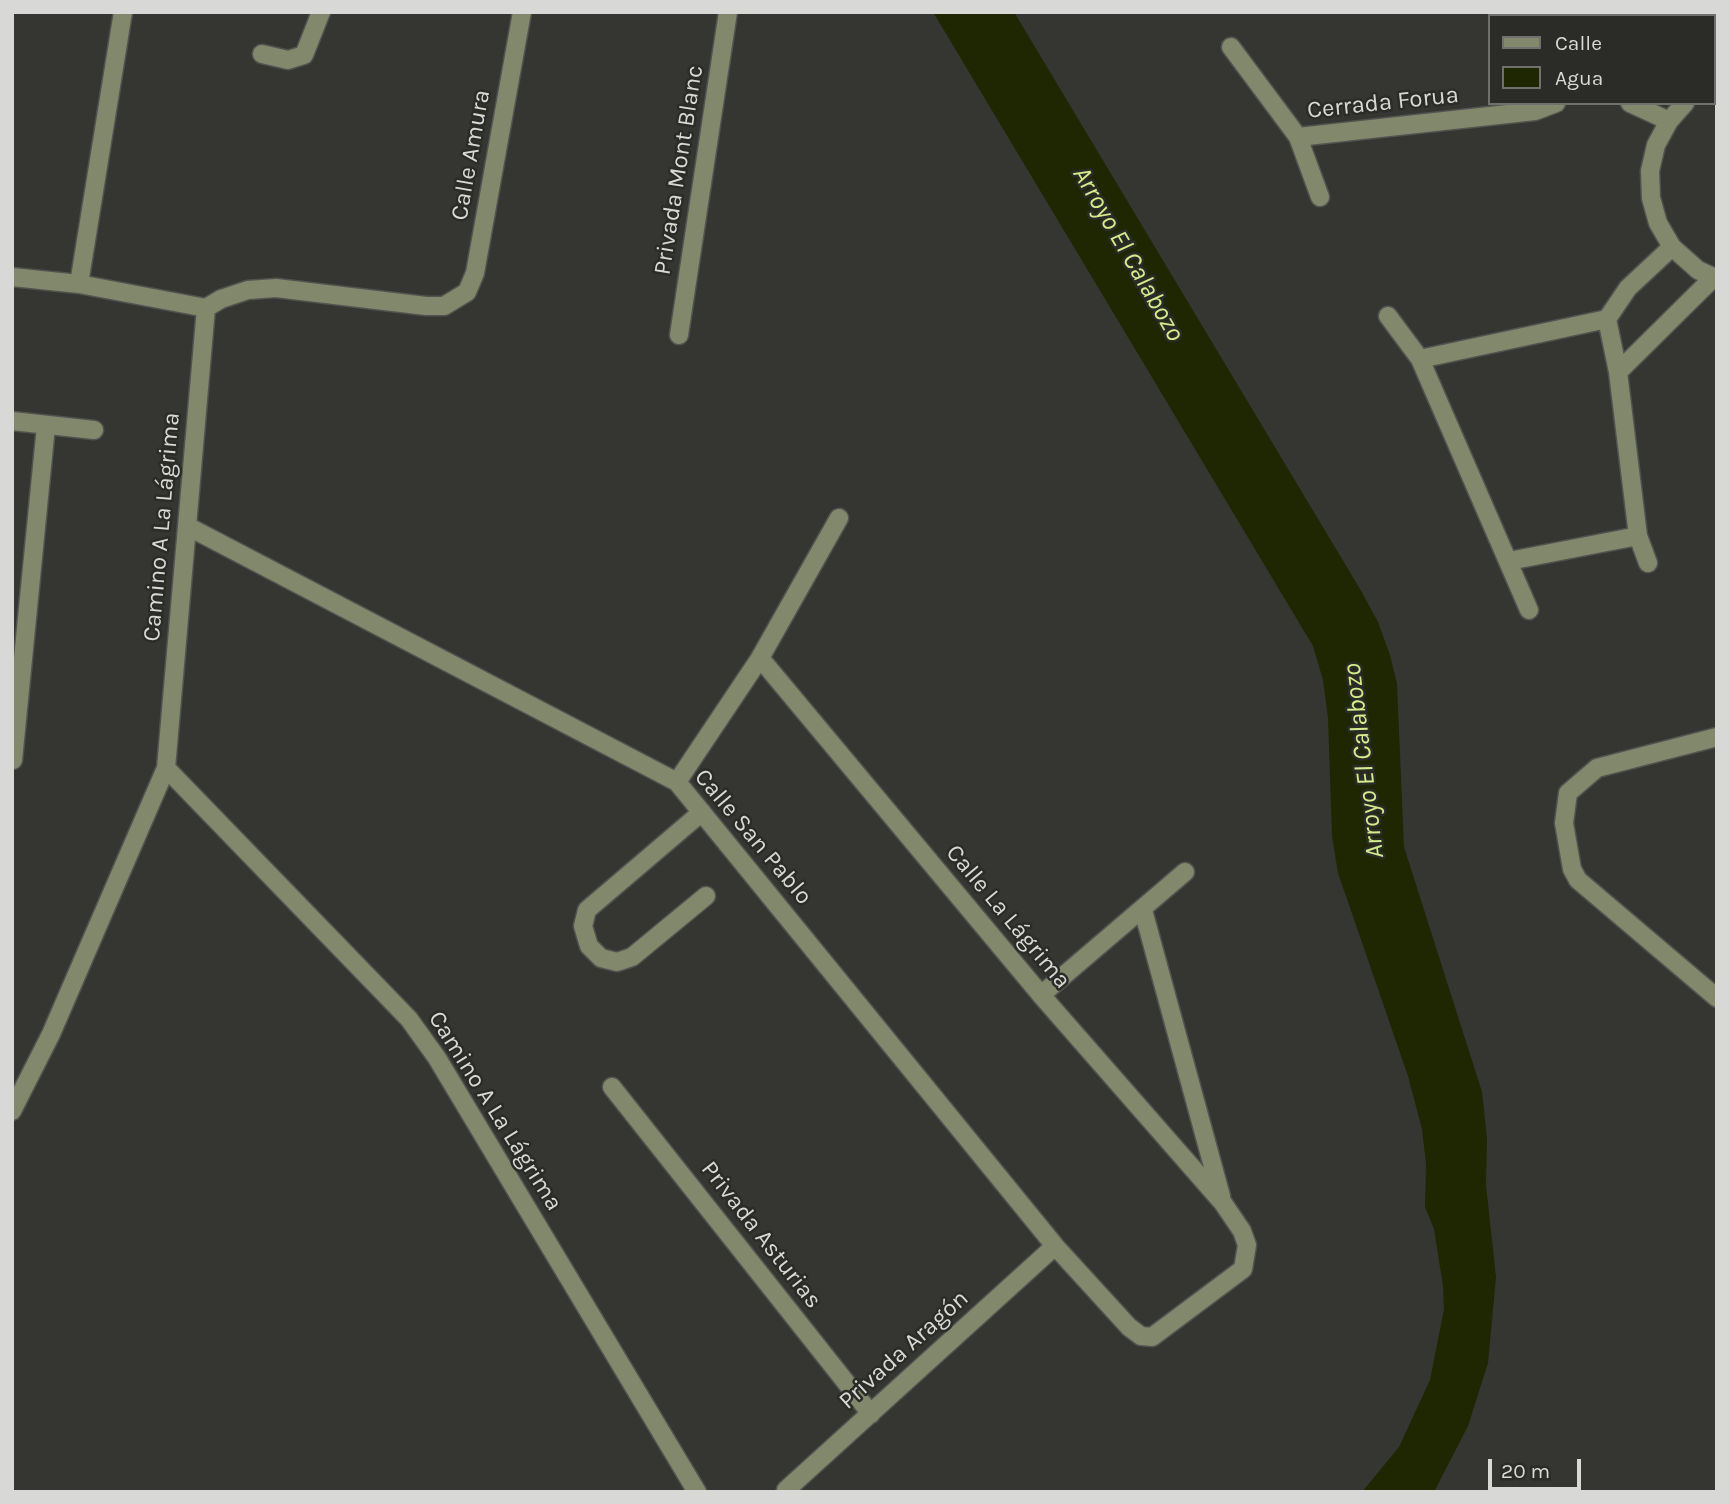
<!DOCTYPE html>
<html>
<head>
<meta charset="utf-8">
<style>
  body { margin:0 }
  #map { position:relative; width:1729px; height:1504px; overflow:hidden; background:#353632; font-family:Karla,sans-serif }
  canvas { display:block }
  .frame { position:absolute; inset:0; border:14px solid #d8d8d6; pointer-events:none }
  .legend { position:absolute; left:1488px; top:14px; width:228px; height:91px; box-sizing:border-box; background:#2b2c28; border:2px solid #70716e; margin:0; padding:9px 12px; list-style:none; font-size:21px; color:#d8d8d6 }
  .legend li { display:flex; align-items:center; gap:14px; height:35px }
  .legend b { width:35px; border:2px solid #70716e }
  .scale { position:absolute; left:1488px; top:1459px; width:93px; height:32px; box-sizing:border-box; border:4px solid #d8d8d6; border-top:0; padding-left:9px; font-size:21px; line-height:24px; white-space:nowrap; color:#d8d8d6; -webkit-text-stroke:5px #2b2c28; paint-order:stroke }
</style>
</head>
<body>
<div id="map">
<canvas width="1729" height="1504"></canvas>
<div class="frame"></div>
<ul class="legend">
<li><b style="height:9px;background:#81886b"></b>Calle</li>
<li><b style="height:19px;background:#1f2602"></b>Agua</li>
</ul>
<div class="scale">20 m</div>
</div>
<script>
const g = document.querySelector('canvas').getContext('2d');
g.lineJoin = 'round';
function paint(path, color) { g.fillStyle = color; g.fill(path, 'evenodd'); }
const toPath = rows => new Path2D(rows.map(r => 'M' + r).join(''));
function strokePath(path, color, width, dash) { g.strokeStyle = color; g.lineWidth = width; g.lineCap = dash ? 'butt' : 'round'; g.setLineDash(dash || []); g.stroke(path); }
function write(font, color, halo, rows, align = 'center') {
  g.font = font + ' Karla,sans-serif'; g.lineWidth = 5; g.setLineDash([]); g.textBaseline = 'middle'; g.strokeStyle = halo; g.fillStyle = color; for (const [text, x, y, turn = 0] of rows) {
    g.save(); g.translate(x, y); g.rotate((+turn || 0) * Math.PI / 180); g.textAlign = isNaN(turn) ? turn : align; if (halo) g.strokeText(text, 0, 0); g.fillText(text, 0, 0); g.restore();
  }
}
paint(toPath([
  [933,12,1014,12,1360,589,1378,622,1390,655,1397,684,1404,847,1482,1092,1487,1138,1486,1185,1496,1277,1488,1363,1468,1426,1434,1492,1362,1492,1399,1447,1430,1380,1444,1309,1443,1286,1434,1229,1425,1207,1426,1164,1422,1129,1408,1076,1338,873,1332,836,1328,718,1323,680,1313,646]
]), '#1f2602');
const minor = toPath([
  [1628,16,1628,12],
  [1231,47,1298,137,1320,197],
  [262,54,288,60,304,55,321,12],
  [1713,86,1717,84],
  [1630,103,1669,121],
  [1685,103,1669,121,1656,145,1650,171,1651,198,1658,223,1672,247,1698,270,1717,279],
  [1298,137,1535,111,1556,103],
  [12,277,79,284,206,308],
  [79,284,123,12],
  [1388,316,1420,359,1529,610],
  [679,335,728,12],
  [1420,359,1607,319],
  [1618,372,1713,278],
  [12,421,94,430],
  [187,526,677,782,1055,1246,1129,1327,1141,1336,1152,1337,1243,1269,1247,1245,1242,1231,1223,1203,1041,995,760,658],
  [1509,561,1638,536],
  [1648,563,1638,536,1618,372,1607,319,1628,288,1672,247],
  [1717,737,1597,768,1568,793,1564,823,1572,869,1578,880,1717,998],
  [13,760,46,426],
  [166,768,409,1019,437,1058,697,1492],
  [677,782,760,658,839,518],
  [702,812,587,910,583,926,589,946,601,958,617,962,632,957,706,896],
  [1143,910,1221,1196],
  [1041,995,1185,872],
  [612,1087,871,1414],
  [12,1111,51,1034,166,768,206,308,221,299,248,290,276,288,426,306,444,306,467,292,475,273,522,12],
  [786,1490,1055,1246]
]);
strokePath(minor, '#525350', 21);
strokePath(minor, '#81886b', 18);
write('24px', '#d8d8d6', '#2b2c28', [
  ["Cerrada Forua",1383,103,-6],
  ["Calle Amura",471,155,-80],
  ["Privada Mont Blanc",679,170,-81],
  ["Camino A La Lágrima",162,527,-85],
  ["Calle San Pablo",753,837,50],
  ["Calle La Lágrima",1008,917,50],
  ["Camino A La Lágrima",495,1111,58],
  ["Privada Asturias",761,1235,52],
  ["Privada Aragón",904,1350,-42]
]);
write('italic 26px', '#d5ec8a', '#2b2c28', [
  ["Arroyo El Calabozo",1128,254,60],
  ["Arroyo El Calabozo",1364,761,-97]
]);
</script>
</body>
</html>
